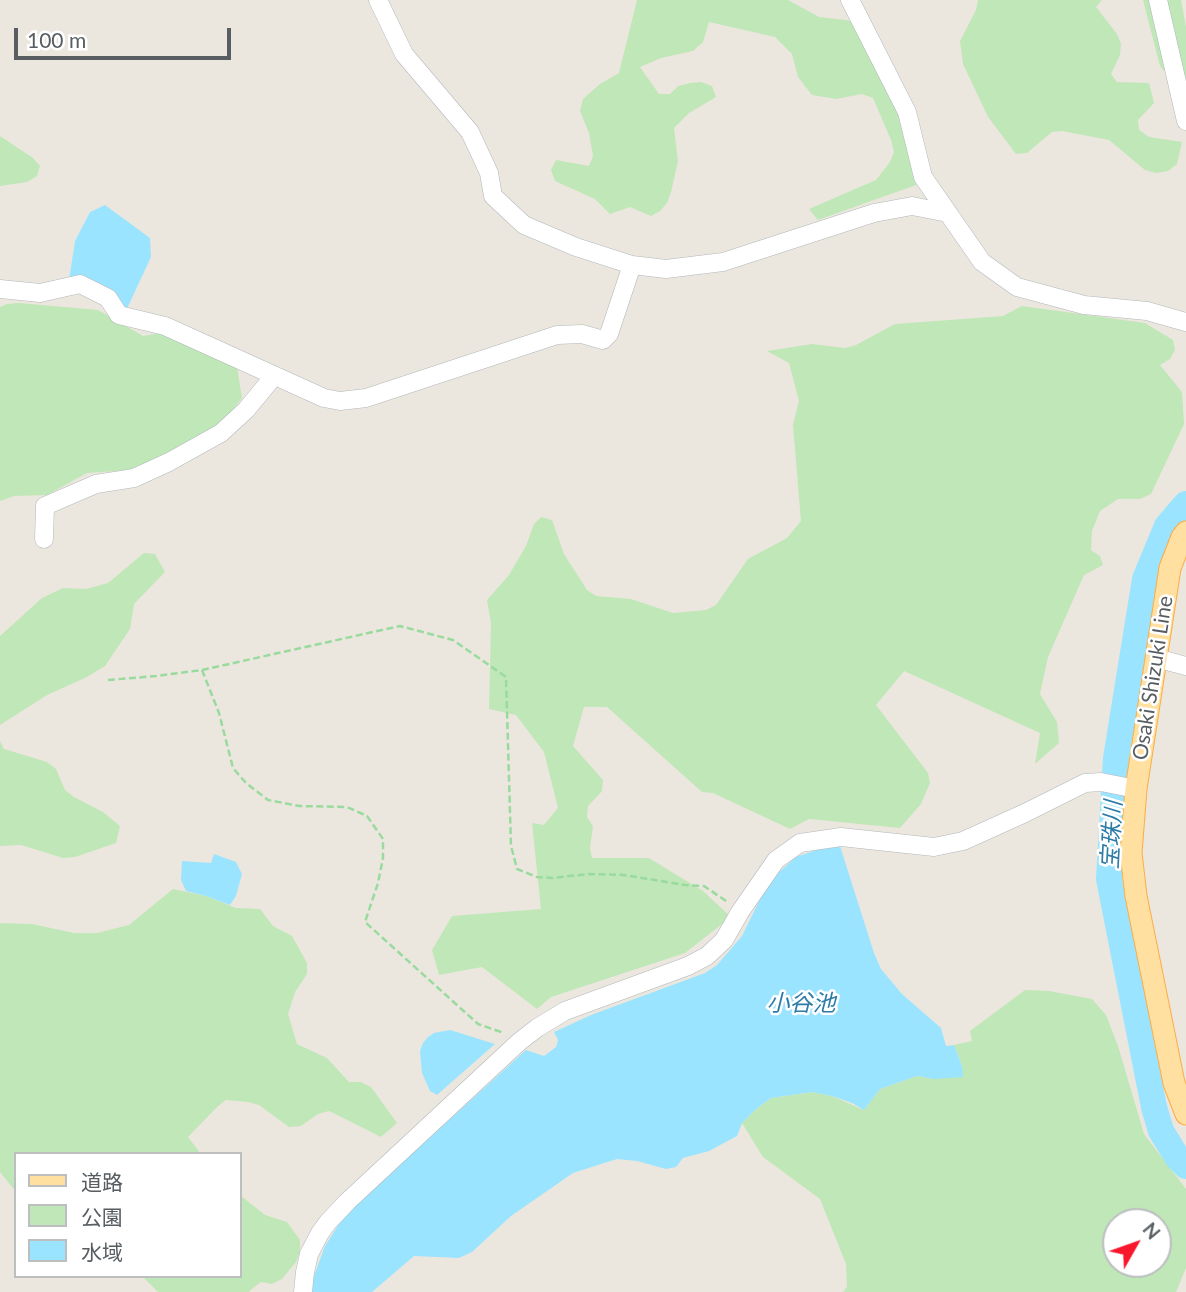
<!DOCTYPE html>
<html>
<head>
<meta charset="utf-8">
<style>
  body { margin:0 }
  #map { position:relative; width:1186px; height:1292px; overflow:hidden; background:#ece7de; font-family:Lato,"Noto Sans JP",sans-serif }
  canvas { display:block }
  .legend { position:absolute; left:14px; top:1152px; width:228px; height:126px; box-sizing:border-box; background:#fff; border:2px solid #bcbec0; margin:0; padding:9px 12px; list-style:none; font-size:21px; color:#575d61 }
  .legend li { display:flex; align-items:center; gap:14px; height:35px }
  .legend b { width:35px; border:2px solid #bcbec0 }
  .north { position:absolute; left:1102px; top:1208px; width:70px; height:70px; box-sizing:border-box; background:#fff; border:2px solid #bcbec0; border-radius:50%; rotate:50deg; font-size:19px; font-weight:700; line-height:28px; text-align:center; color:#575d61 }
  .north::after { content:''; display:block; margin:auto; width:24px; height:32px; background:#f9172b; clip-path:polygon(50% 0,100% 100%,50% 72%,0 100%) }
  .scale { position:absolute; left:14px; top:28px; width:217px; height:32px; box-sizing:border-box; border:4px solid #575d61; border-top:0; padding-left:9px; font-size:21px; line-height:24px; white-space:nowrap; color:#575d61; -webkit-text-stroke:5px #fff; paint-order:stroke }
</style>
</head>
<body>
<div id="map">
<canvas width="1186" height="1292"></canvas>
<ul class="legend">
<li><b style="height:9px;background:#ffe0a0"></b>道路</li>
<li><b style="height:19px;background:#bfe7b7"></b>公園</li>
<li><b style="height:19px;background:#9be4ff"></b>水域</li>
</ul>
<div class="north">N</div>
<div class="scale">100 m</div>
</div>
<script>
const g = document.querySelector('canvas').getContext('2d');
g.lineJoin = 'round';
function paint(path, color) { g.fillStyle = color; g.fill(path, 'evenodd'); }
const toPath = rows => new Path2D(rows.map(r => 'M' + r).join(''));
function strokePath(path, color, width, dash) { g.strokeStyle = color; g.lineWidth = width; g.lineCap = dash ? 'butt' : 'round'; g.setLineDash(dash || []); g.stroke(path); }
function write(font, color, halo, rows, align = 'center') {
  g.font = font + ' Lato,"Noto Sans JP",sans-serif'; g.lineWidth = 5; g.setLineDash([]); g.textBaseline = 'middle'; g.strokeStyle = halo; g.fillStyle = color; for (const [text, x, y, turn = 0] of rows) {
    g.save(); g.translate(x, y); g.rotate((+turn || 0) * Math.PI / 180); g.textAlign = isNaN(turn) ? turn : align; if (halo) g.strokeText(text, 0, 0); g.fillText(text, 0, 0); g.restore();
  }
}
paint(toPath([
  [637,0,788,0,819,17,854,21,902,109,916,185,818,220,809,209,876,180,890,162,894,152,891,140,873,98,862,94,836,99,812,95,798,77,792,54,775,37,709,22,703,42,693,51,661,58,640,67,659,94,670,94,678,86,690,83,701,82,712,86,716,97,689,113,674,128,678,161,671,192,667,203,660,211,651,216,630,207,610,214,595,199,555,181,551,170,556,160,589,166,593,156,589,133,580,111,583,99,600,84,619,73],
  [978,0,1102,0,1096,7,1117,34,1121,44,1120,55,1111,74,1117,82,1149,83,1154,103,1138,120,1139,130,1149,137,1182,142,1177,164,1168,171,1156,173,1145,170,1109,140,1062,131,1052,132,1027,153,1016,154,988,117,963,64,960,41,976,10],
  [1143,0,1181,0,1186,27,1186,96,1160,66],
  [0,136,33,158,40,166,37,176,27,182,0,186],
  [19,303,98,310,143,336,172,331,237,367,242,398,228,416,194,444,132,470,87,473,47,495,14,496,0,501,0,307,7,304],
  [1022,306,1145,323,1173,340,1175,350,1170,359,1160,365,1182,392,1184,424,1151,494,1140,499,1118,499,1100,511,1092,531,1091,550,1100,556,1103,565,1084,575,1048,657,1040,694,1057,722,1059,743,1035,764,1040,733,904,671,876,705,928,773,930,783,921,804,900,828,809,819,790,829,713,793,702,792,607,707,584,707,573,746,603,780,602,791,588,806,587,817,593,826,590,848,592,858,649,858,703,891,731,917,685,953,551,997,537,1009,482,967,439,975,432,950,452,916,541,909,532,823,544,825,558,808,544,752,516,715,489,709,491,623,487,600,509,575,526,546,534,524,541,517,552,520,564,554,587,590,596,596,631,599,673,613,706,610,716,605,748,559,787,538,801,521,793,425,799,401,789,363,767,351,812,344,845,348,856,345,895,324,1003,316],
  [144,553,155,554,165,572,134,604,130,629,105,666,87,677,47,695,0,725,0,636,42,598,63,588,86,589,108,583],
  [0,741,4,749,47,762,56,769,65,790,74,797,103,812,120,826,116,843,75,857,63,858,21,845,0,846],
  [173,889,206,896,236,908,260,909,273,926,292,936,307,963,307,974,295,992,288,1014,297,1044,327,1058,349,1082,361,1082,371,1087,397,1123,381,1137,329,1111,318,1114,301,1126,289,1127,259,1105,248,1102,226,1100,217,1107,188,1137,201,1154,16,1154,16,1192,0,1172,0,923,32,924,74,933,97,933,129,925],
  [1025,990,1049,991,1092,999,1106,1015,1118,1046,1144,1134,1186,1189,1186,1268,1176,1292,843,1292,847,1287,846,1264,820,1199,763,1157,742,1123,755,1110,771,1098,812,1092,832,1096,864,1110,880,1089,917,1076,933,1079,962,1066,954,1045,972,1041,970,1031],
  [1116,1222,1158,1222,1158,1264,1116,1264],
  [240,1195,265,1215,287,1222,300,1240,300,1252,296,1262,282,1279,272,1284,261,1282,253,1288,249,1292,158,1292,142,1276,240,1276]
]), '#bfe7b7');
paint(toPath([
  [105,205,150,238,151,257,124,315,69,280,75,241,90,212],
  [840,846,874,953,881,969,902,994,941,1028,946,1046,954,1045,962,1066,963,1077,933,1079,917,1076,880,1089,864,1110,852,1103,832,1096,812,1092,771,1098,755,1110,742,1123,737,1136,709,1151,683,1158,676,1167,666,1169,637,1161,617,1159,573,1173,511,1216,472,1252,459,1258,414,1256,372,1292,311,1292,314,1276,325,1246,339,1224,350,1210,526,1050,544,1056,556,1047,558,1040,554,1032,591,1015,705,973,717,965,742,936,768,883,777,874,796,857,819,849],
  [214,854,236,862,242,874,236,896,230,905,206,896,186,891,181,880,182,861,211,863],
  [450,1030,495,1044,437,1095,430,1091,422,1073,420,1051,423,1043,428,1037,434,1033]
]), '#9be4ff');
strokePath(toPath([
  [1186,504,1167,526,1145,579,1116,758,1109,879,1154,1107,1161,1131,1177,1157,1186,1166]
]), '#9be4ff', 26);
const minor = toPath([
  [378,0,404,54,470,132,489,173,493,196,524,225,576,247,632,265,666,269,723,262,874,213,912,206,948,213],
  [850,0,907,112,923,177,982,262,1017,287,1084,305,1147,311,1186,322],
  [1158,0,1186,121],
  [0,289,40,293,80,284,108,298,119,315,165,326,324,398,340,401,366,398,557,335,582,334,603,340,609,334,632,265],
  [44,539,45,506,96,484,134,478,169,462,221,433,246,410,274,376],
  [1156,658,1186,666],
  [303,1292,305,1272,309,1254,320,1233,328,1222,348,1201,519,1042,537,1028,565,1011,688,966,707,956,724,940,740,912,776,860,800,843,841,837,934,847,963,841,1025,813,1085,783,1101,782,1136,789]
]);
const major = toPath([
  [1186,532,1182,537,1170,568,1136,789,1131,853,1136,896,1174,1083,1186,1114]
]);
strokePath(minor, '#b1b7bb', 19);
strokePath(major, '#feac45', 23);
strokePath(toPath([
  [202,670,219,713,233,768,246,783,268,800,299,806,347,807,367,816,383,839,383,858,378,883,365,922,478,1024,504,1033],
  [108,680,156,676,202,670,400,626,453,640,506,677,511,846,517,869,537,877,552,878,589,874,624,875,685,885,704,886,729,903]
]), '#99da9f', 2.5, [7, 3.5]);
strokePath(minor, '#fff', 18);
strokePath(major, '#ffe0a0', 21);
write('21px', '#575d61', '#fff', [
  ["Osaki Shizuki Line",1153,678,-81]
]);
write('italic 23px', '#2d7ca7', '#fff', [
  ["宝珠川",1112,835,-87],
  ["小谷池",801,1004]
]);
</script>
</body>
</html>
